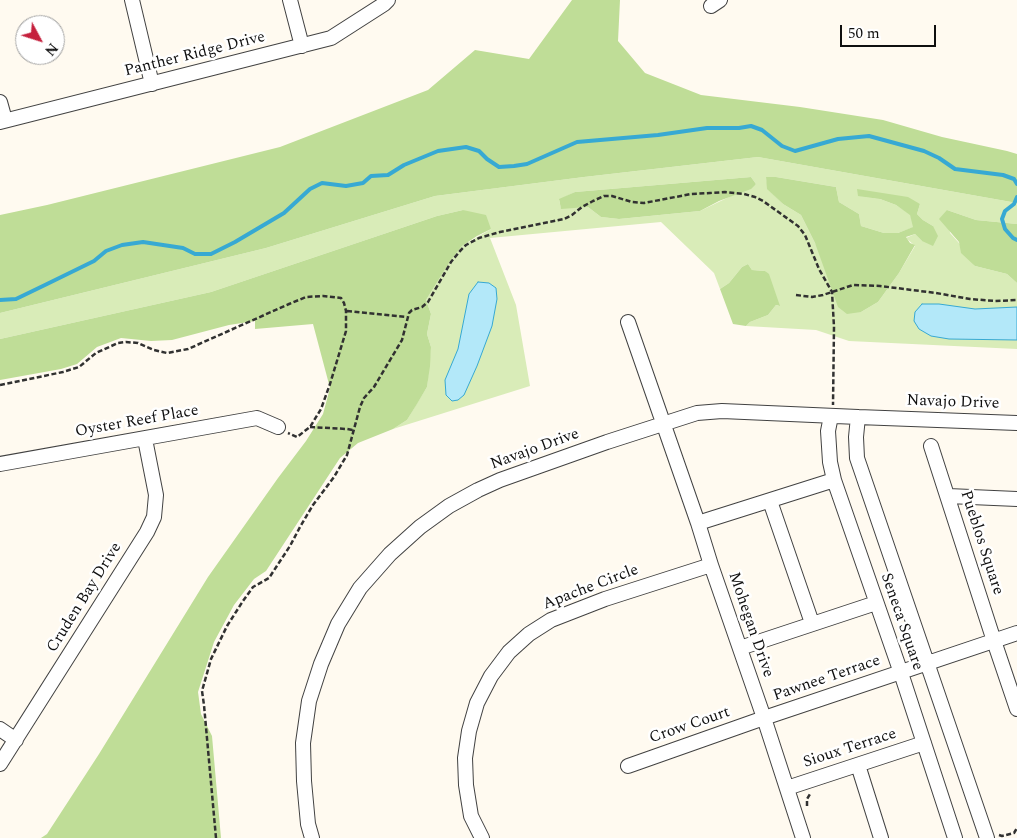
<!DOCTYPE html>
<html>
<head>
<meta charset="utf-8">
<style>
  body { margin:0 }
  #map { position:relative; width:1017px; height:838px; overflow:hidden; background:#fffaf0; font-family:Spectral,serif }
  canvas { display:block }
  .north { position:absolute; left:15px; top:15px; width:50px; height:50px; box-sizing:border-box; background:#fff; border:1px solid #9f9f9f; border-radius:50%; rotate:130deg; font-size:14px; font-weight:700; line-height:20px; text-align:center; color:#0f0f0f }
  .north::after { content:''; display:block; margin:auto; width:18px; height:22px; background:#c5203d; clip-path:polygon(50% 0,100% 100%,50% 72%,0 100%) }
  .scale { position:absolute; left:840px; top:25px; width:96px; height:22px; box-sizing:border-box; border:2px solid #0f0f0f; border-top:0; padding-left:6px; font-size:15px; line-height:18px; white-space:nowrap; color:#0f0f0f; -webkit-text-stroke:4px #fff; paint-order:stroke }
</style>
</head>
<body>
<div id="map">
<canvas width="1017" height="838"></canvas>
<div class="north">N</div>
<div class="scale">50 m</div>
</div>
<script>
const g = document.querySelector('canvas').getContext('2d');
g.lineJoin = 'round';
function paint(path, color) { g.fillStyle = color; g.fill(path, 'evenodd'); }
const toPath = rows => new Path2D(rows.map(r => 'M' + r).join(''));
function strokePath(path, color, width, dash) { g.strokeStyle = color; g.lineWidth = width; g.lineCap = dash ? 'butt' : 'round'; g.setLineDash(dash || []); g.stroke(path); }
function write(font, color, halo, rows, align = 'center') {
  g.font = font + ' Spectral,serif'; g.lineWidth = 5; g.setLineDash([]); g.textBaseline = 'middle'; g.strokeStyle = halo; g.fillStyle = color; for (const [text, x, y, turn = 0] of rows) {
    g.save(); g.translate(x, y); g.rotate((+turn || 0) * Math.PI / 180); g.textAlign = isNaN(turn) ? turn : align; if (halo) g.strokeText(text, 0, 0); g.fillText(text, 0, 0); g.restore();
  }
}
paint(toPath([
  [758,157,1017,203,1017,224,976,220,947,210,950,233,959,243,975,266,1007,274,1017,283,1017,349,849,341,816,330,746,326,750,322,768,315,776,305,779,306,765,271,752,270,748,264,742,267,729,283,720,289,714,273,661,222,490,238,516,305,530,386,393,429,407,420,427,387,431,347,427,334,431,314,426,300,451,260,462,246,491,229,463,210,437,216,211,292,0,339,0,313,266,248,435,196,584,177],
  [751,177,756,184,700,211,619,219,601,217,588,207,561,208,559,200,575,192],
  [766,177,776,177,836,187,839,202,859,214,861,226,884,233,898,233,914,227,910,214,896,205,880,199,859,196,920,204,917,214,923,220,933,226,922,241,915,234,906,238,915,246,899,273,878,302,861,312,815,243,801,215,783,204,768,189]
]), '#d9ecb8');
paint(toPath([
  [572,0,620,0,618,41,645,73,701,95,800,107,883,120,942,137,1007,151,1017,154,1017,203,758,157,584,177,435,196,266,248,0,313,0,215,47,205,280,147,428,90,475,50,529,59],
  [751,177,756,184,751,189,719,201,700,211,619,219,601,217,588,207,561,209,559,199,575,192],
  [766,177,776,177,836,187,839,202,859,214,861,226,884,233,898,233,913,227,910,215,896,205,880,199,858,196,857,189,908,197,920,204,917,214,923,220,933,226,938,236,933,246,922,241,915,234,906,237,910,243,915,245,899,273,878,302,861,312,847,314,838,307,815,243,801,215,783,204,767,189],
  [463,210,486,215,491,229,477,236,462,246,451,260,426,300,431,314,427,334,431,347,430,366,427,387,417,404,407,420,393,429,358,443,340,458,266,571,254,579,234,605,214,642,198,692,201,714,212,736,221,838,41,838,47,834,99,754,208,577,278,478,306,441,323,414,330,388,313,324,255,329,255,321,229,325,172,340,151,341,121,338,97,347,77,364,61,369,0,380,0,339,211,292,437,216],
  [947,210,976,220,1017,224,1017,283,1007,274,975,266,961,253,959,242,939,219],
  [748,264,752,270,765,271,769,274,780,306,776,305,768,315,750,322,746,326,733,324,720,289,729,283,742,267]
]), '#bfdd97');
const water = toPath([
  [478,282,489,283,496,288,497,299,492,326,477,366,464,395,458,400,452,401,446,395,445,380,458,349,469,294,478,282],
  [922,304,939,304,975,309,1017,307,1017,340,949,339,931,336,919,329,914,321,915,312,922,304]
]);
paint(water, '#b3e8f9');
strokePath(water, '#37a9d3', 1);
strokePath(toPath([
  [1017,197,1014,204,1005,211,1002,219,1005,229,1013,238,1017,240],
  [0,300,16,299,47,284,94,261,106,251,122,245,143,242,183,248,195,254,211,254,235,242,284,213,310,189,322,183,346,186,363,183,371,176,388,175,404,165,438,151,466,147,479,151,487,159,499,167,514,166,527,164,577,142,658,135,707,128,739,128,751,126,762,130,782,146,795,151,838,139,869,136,924,151,939,158,955,169,1003,175,1014,179,1017,184]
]), '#37a9d3', 4);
const street = toPath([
  [132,0,152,84],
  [290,0,302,46],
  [711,6,720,0],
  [0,102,5,120],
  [0,122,331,38,384,4,388,0],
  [628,322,698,523,711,565,764,718,803,838],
  [831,416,828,431,830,462,834,480,901,673,955,838],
  [858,417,856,437,857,458,987,838],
  [931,446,994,641,1017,709],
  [0,464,257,418,278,427],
  [948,496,1017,499],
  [770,501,812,623],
  [698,523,834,480],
  [740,648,876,603],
  [0,729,16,740],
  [0,764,147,532,154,517,156,495,145,439],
  [858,765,881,838],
  [628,766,764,718,1017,633],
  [787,788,924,743],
  [312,838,308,824,304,781,303,743,309,701,321,664,338,624,360,588,390,554,420,527,449,506,478,490,500,480,607,442,697,413,722,411,858,417,1017,423],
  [482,838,471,816,466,785,465,758,469,731,477,703,491,676,509,652,529,634,551,620,605,599,711,565]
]);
strokePath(street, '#424242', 16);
strokePath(toPath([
  [796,295,812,297,823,295,853,285,880,286,936,293,970,299,995,301,1017,300],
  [347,311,407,317],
  [0,385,63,372,79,367,96,353,118,343,126,342,138,343,154,350,167,353,188,349,289,304,306,297,323,296,341,298,344,303,346,311,346,331,330,384,321,409,310,427,297,437,288,433],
  [310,427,347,429,353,430],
  [807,806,807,799,810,794],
  [999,835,1002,836,1014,833,1017,828],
  [216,838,204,705,202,691,211,659,227,626,243,601,253,587,269,578,290,546,300,527,313,505,334,477,347,455,360,407,364,398,374,387,402,340,409,313,412,310,422,307,428,302,451,262,460,251,466,245,479,238,500,232,564,219,572,215,582,207,593,201,604,196,612,196,632,202,644,203,691,194,710,193,725,192,744,194,755,197,763,201,798,226,805,235,819,269,832,292,834,327,833,405]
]), '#313131', 2.5, [5, 2.5]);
strokePath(street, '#fff', 14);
write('16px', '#0f0f0f', '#fff', [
  ["Panther Ridge Drive",195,55,-14],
  ["Navajo Drive",953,403,2],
  ["Oyster Reef Place",137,422,-10],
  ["Navajo Drive",535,450,-20],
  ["Pueblos Square",981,543,72],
  ["Apache Circle",591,588,-21],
  ["Cruden Bay Drive",85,598,-58],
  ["Seneca Square",901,622,71],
  ["Mohegan Drive",750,625,71],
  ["Pawnee Terrace",827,679,-19],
  ["Crow Court",690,726,-19],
  ["Sioux Terrace",850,749,-18]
]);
</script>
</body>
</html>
